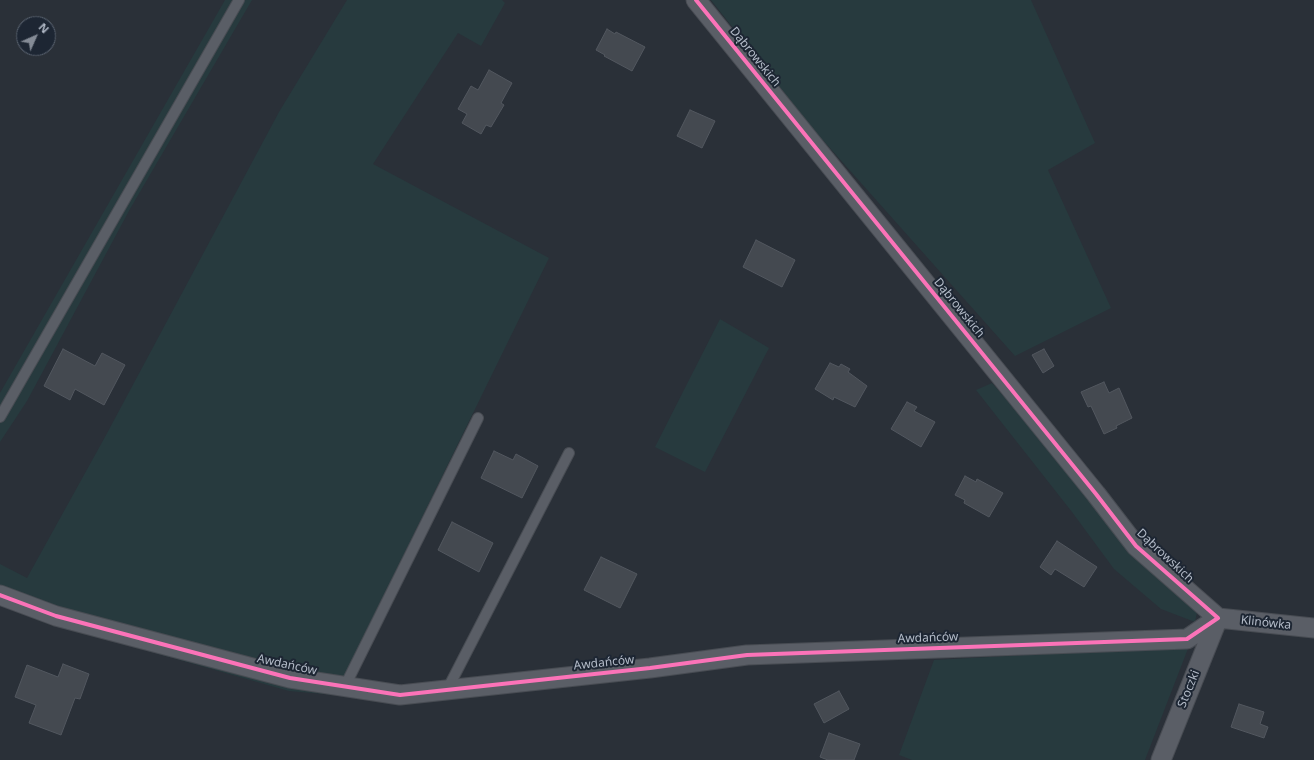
<!DOCTYPE html>
<html>
<head>
<meta charset="utf-8">
<style>
  body { margin:0 }
  #map { position:relative; width:1314px; height:760px; overflow:hidden; background:#2a3038; font-family:"Noto Sans",sans-serif }
  canvas { display:block }
  .north { position:absolute; left:16px; top:16px; width:40px; height:40px; box-sizing:border-box; background:#1d2633; border:1px solid #59626f; border-radius:50%; rotate:45deg; font-size:11px; font-weight:700; line-height:16px; text-align:center; color:#b4bcc9 }
  .north::after { content:''; display:block; margin:auto; width:14px; height:18px; background:#848b96; clip-path:polygon(50% 0,100% 100%,50% 72%,0 100%) }
</style>
</head>
<body>
<div id="map">
<canvas width="1314" height="760"></canvas>
<div class="north">N</div>
</div>
<script>
const g = document.querySelector('canvas').getContext('2d');
g.lineJoin = 'round';
function paint(path, color) { g.fillStyle = color; g.fill(path, 'evenodd'); }
const toPath = rows => new Path2D(rows.map(r => 'M' + r).join(''));
function strokePath(path, color, width, dash) { g.strokeStyle = color; g.lineWidth = width; g.lineCap = dash ? 'butt' : 'round'; g.setLineDash(dash || []); g.stroke(path); }
function write(font, color, halo, rows, align = 'center') {
  g.font = font + ' "Noto Sans",sans-serif'; g.lineWidth = 4; g.setLineDash([]); g.textBaseline = 'middle'; g.strokeStyle = halo; g.fillStyle = color; for (const [text, x, y, turn = 0] of rows) {
    g.save(); g.translate(x, y); g.rotate((+turn || 0) * Math.PI / 180); g.textAlign = isNaN(turn) ? turn : align; if (halo) g.strokeText(text, 0, 0); g.fillText(text, 0, 0); g.restore();
  }
}
paint(toPath([
  [225,0,252,0,130,209,27,401,0,442,0,393],
  [347,0,502,0,505,3,481,46,458,33,373,164,549,258,335,695,289,691,120,643,9,609,0,604,0,564,27,578,105,437,279,112],
  [711,0,1031,0,1095,143,1048,170,1111,308,1015,356,813,129],
  [720,319,769,348,705,472,655,447],
  [992,383,1197,612,1195,622,1161,609,1114,569,1072,512,976,390],
  [1189,646,1145,760,912,760,899,755,934,660]
]), '#273a3e');
const building = toPath([
  [607,29,615,34,616,32,645,47,632,71,604,56,605,55,596,50,607,29],
  [489,70,512,83,501,103,504,105,491,127,486,125,481,134,462,123,467,114,458,109,471,86,478,90,489,70],
  [690,110,715,121,702,148,677,136,690,110],
  [756,240,795,260,782,287,743,267,756,240],
  [63,349,95,366,102,353,125,365,104,405,75,389,70,400,44,386,63,349],
  [1044,349,1054,366,1043,373,1032,355,1044,349],
  [830,363,839,367,841,364,850,369,848,372,867,386,855,407,834,397,833,400,815,389,830,363],
  [1104,382,1109,393,1119,388,1132,418,1116,426,1117,428,1104,434,1091,406,1088,407,1081,392,1104,382],
  [907,402,917,407,914,411,935,422,921,447,891,429,907,402],
  [494,451,513,460,516,454,538,466,522,498,481,478,494,451],
  [965,476,976,482,977,479,1003,493,989,517,964,503,965,500,955,495,965,476],
  [452,522,493,543,479,572,438,550,452,522],
  [1057,541,1097,567,1084,587,1055,569,1051,575,1040,567,1057,541],
  [601,557,637,574,620,608,584,590,601,557],
  [63,664,89,674,80,699,75,698,61,735,29,723,36,705,15,697,27,665,58,677,63,664],
  [839,691,849,709,824,723,814,704,839,691],
  [1239,704,1264,712,1260,724,1268,727,1264,738,1231,727,1239,704],
  [829,733,860,744,854,760,828,760,820,757,829,733]
]);
paint(building, '#444950');
strokePath(building, '#52575f', 1);
const service = toPath([
  [0,417,239,0],
  [345,686,478,418],
  [447,690,569,453]
]);
const minor = toPath([
  [696,0,1096,494,1136,546,1218,618],
  [0,595,56,616,290,678,400,695,650,668,747,655,1187,639,1218,618],
  [1218,618,1314,628],
  [1161,760,1218,618]
]);
strokePath(service, '#484c53', 12);
strokePath(minor, '#484c53', 21);
strokePath(service, '#5a5e66', 10);
strokePath(minor, '#5a5e66', 19);
strokePath(toPath([
  [0,595,56,616,290,678,400,695,650,668,747,655,1187,639,1218,618,1136,546,1096,494,696,0]
]), '#fb73b8', 4);
write('12px', '#b4bcc9', '#1d2633', [
  ["Dąbrowskich",755,57,51],
  ["Dąbrowskich",959,308,51],
  ["Dąbrowskich",1165,556,43],
  ["Klinówka",1266,623,6],
  ["Awdańców",928,638,-2],
  ["Awdańców",604,663,-6],
  ["Awdańców",287,665,12],
  ["Stoczki",1189,689,-68]
]);
</script>
</body>
</html>
